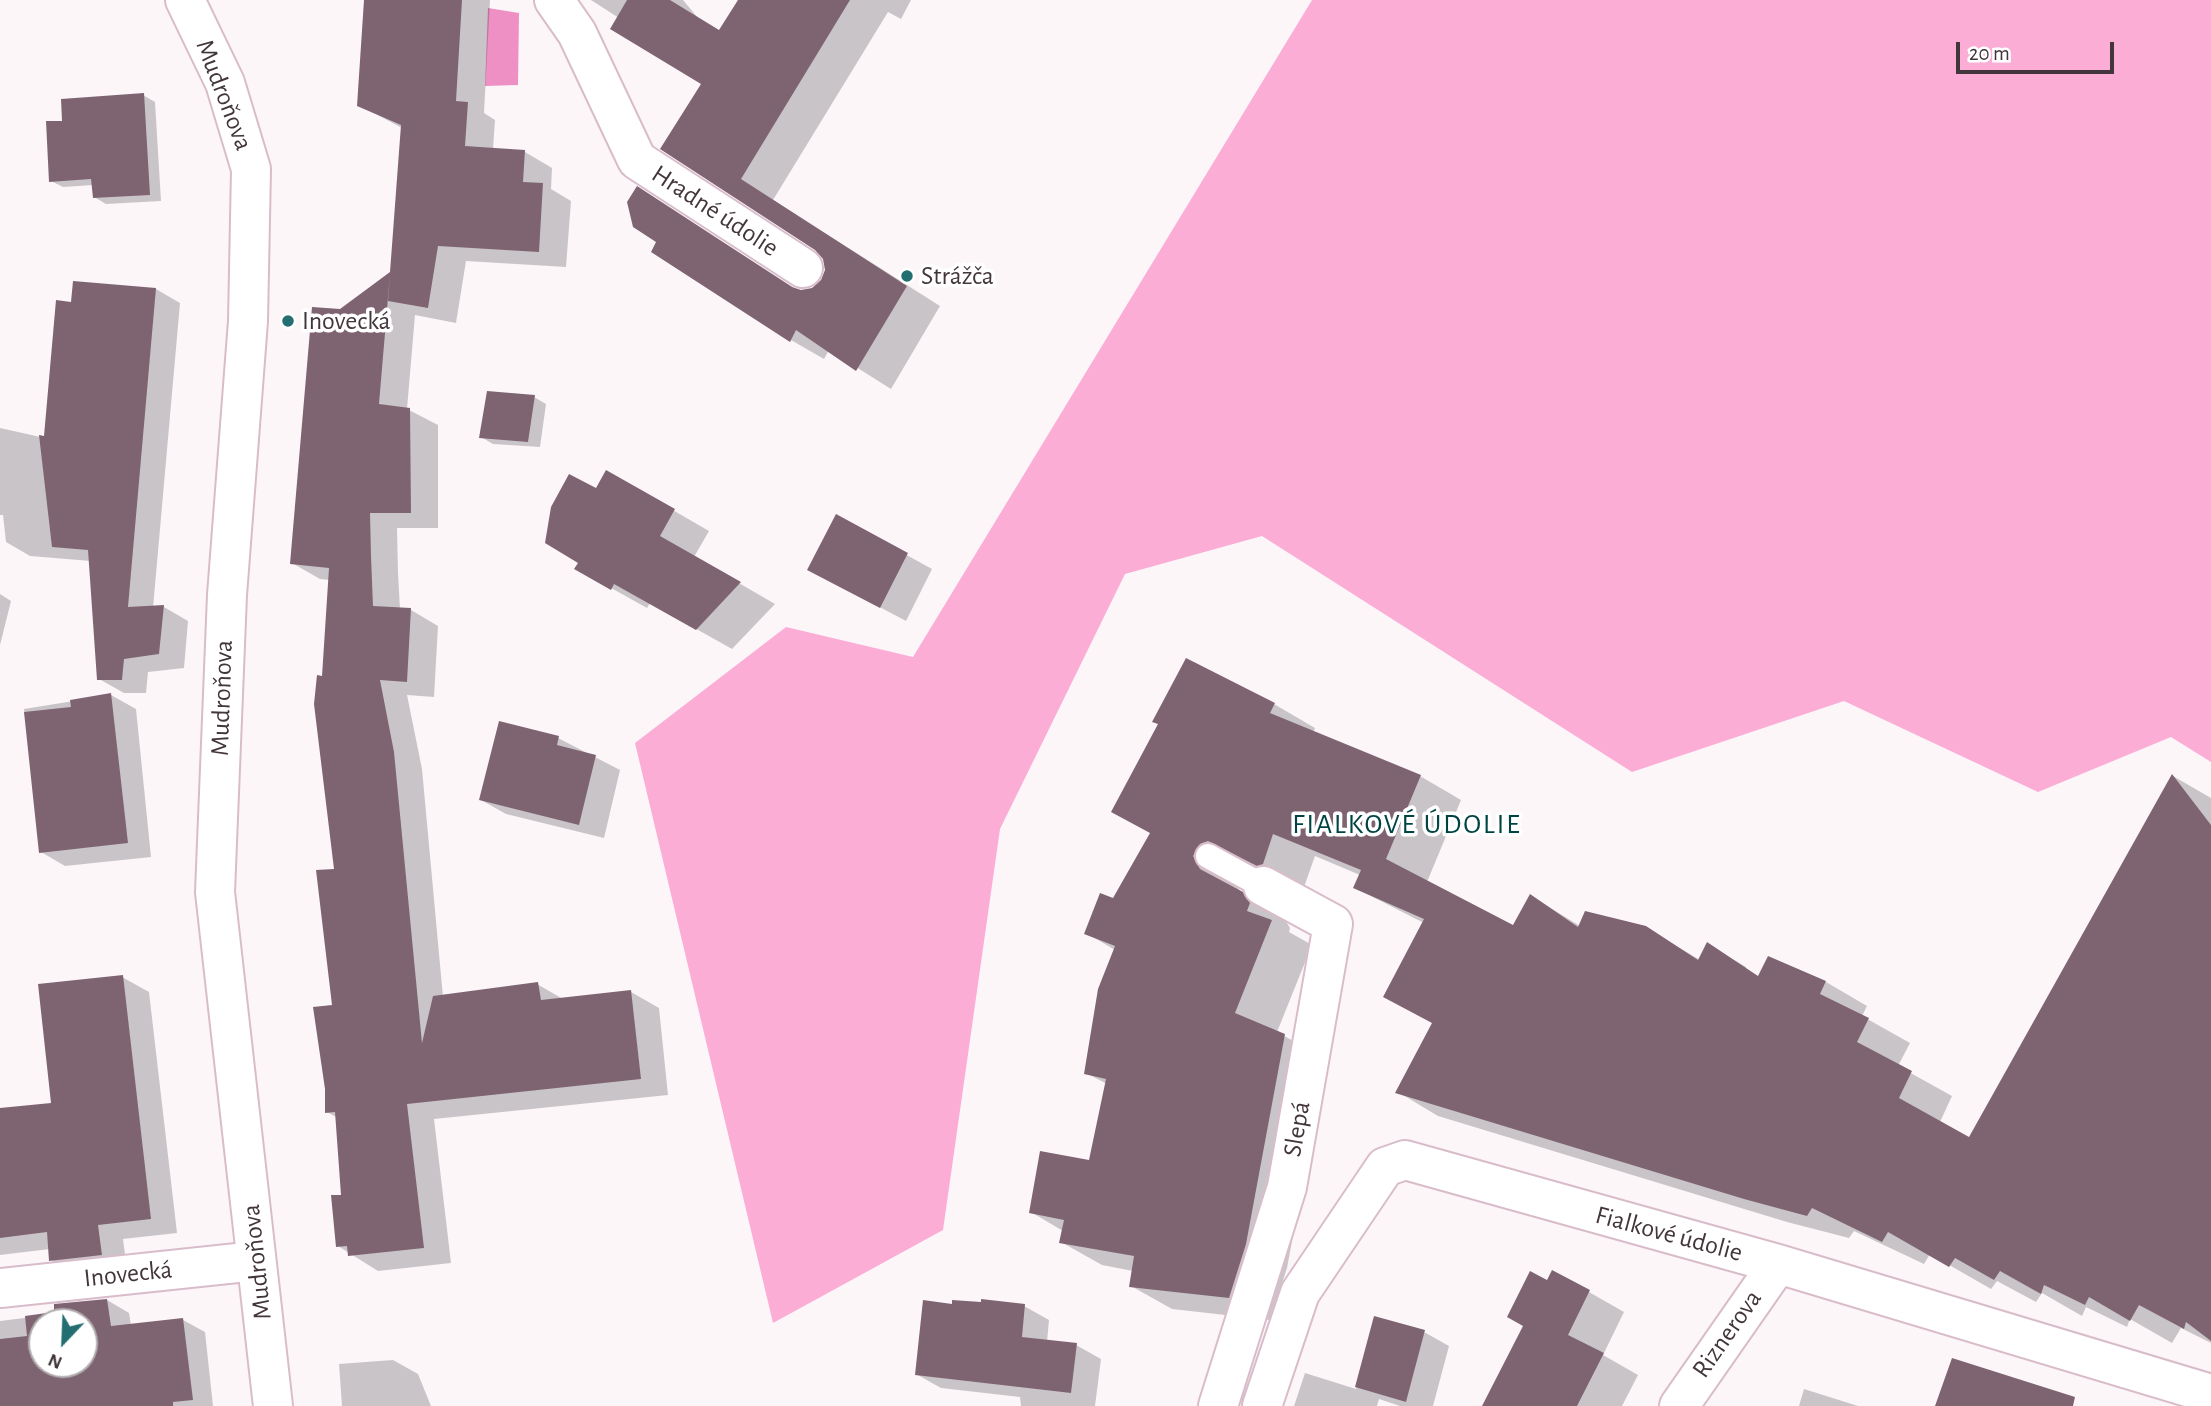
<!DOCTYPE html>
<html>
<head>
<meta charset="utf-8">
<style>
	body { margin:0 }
	#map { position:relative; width:2211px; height:1406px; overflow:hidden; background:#fcf6f9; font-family:"Alegreya Sans",sans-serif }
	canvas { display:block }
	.north { position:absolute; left:28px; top:1308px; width:70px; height:70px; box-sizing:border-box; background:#fff; border:2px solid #b3afb1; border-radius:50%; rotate:203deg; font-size:19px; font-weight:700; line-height:28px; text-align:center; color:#42363c }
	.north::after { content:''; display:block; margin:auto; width:24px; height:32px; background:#236e70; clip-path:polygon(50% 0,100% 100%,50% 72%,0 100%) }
	.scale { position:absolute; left:1956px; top:42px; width:158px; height:32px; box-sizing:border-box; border:4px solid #42363c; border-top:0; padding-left:9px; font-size:21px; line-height:24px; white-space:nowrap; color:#42363c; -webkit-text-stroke:5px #fff; paint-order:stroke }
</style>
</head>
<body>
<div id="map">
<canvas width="2211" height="1406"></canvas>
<div class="north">N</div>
<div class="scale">20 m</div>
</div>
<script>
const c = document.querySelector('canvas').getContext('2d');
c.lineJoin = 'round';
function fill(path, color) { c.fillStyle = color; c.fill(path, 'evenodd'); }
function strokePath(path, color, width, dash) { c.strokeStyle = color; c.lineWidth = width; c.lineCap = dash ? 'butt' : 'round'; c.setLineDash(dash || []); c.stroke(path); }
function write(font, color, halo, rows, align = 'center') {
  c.font = font + ' "Alegreya Sans",sans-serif'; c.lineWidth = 7; c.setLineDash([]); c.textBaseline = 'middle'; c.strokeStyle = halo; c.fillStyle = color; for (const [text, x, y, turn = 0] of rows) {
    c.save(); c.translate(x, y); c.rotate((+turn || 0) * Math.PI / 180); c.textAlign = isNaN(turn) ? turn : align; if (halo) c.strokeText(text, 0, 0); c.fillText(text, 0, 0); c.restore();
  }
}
const green = new Path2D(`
	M1312,0H2211V762L2171,737L2038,792L1844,701L1632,772L1262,536L1125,574L1000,829L943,1230L773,1323L635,743L786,627L913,657Z`);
const water = new Path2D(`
	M488,8L519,13L518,85L485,86Z`);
const shadow = new Path2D(`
	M366,0H490L484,113L495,120L493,149L525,152L552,168L551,189L571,201L566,267L466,261L456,323L415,315L407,409L438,425V528H397L398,573L400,609L411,610L438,626L434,697L407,695L422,769L443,997L537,984L563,999L631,992L659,1008L668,1095L434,1119L451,1263L378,1271L338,1246L343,1196L338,1118L327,1112L334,1006L336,870L324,679L330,580L320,579L292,563L341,311L392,273L402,128L359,105Z
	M591,0H683L698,18L720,32L740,0H911L901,19L888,12L773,200L940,306L891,389L829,350L824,359L791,340L653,251L659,242L638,188L799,291L813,289L822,281L827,270L824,258L816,248L662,148L703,83L619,18Z
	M143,95L155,102L161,201L106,204L94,197L93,185L63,187L51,181L63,122Z
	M156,289L180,303L153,608L164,607L188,621L184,668L148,672L146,693H124L99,679L91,561L30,556L6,542L3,515H0V428L45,438L73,304Z
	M534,397L546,404L540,447L493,444L481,437Z
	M607,472L709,531L694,557L775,604L732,649L650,603L647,608L577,569L596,491Z
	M836,516L932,569L906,621L834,583Z
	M0,594L11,601L0,645Z
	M111,695L136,709L151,857L65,866L41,852L24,709Z
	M1274,704L1315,728L1313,733L1420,776L1461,800L1427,882L1514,928L1531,896L1580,926L1646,928L1700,960L1708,945L1746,967V970L1764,982L1769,958L1826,982L1867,1006L1862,1016L1910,1043L1898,1066L1952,1096L1940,1122L1969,1139L2173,776L2211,798V1343L2181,1328L2172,1343L2130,1319L2127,1327L2086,1307L2082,1316L2042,1293L2036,1302L1997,1281L1991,1289L1930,1254L1924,1264L1854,1231L1849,1238L1787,1222L1438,1116L1398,1092L1434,1024L1424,923L1355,888L1360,875L1315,856L1304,887L1300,888L1251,864L1241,867L1234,880L1241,893L1284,918L1290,928L1289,932L1312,945L1277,1032L1326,1059L1287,1268L1270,1320L1172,1309L1131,1286L1133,1271L1102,1265L1061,1242L1063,1231L1031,1212L1090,1162L1107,1084L1086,1073L1115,950L1086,933Z
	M558,738L620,770L604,838L506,814L481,800Z
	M122,977L149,992L177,1233L123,1239L127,1270L77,1275L51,1260L50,1249L0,1255V1123L53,1104Z
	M1548,1283L1589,1292L1624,1312L1603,1355L1638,1375L1622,1406H1484Z
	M107,1300L129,1313L131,1326L183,1320L205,1332L213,1406H0V1321L56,1314ZM42,1322H84V1364H42Z
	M954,1306H1024L1049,1320L1047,1342L1076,1345L1101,1359L1095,1406H1021L1020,1397L941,1388L916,1374Z
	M1375,1318L1424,1332L1449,1346L1433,1406H1400L1379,1399L1377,1406H1294L1305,1373L1356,1389Z
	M393,1360L418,1374L431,1406H342L339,1364Z
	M1804,1389L1858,1406H1799Z`);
const building = new Path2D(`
	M364,0H462L456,101L468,102L465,146L525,150L523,182L543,183L539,252L438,246L428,308L388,301L390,274L379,404L410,408L411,513H370L371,556L373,606L411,608L407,682L380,680L394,752L422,1043L433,996L538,982L541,1000L631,990L641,1079L407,1104L424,1248L348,1256L347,1246L336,1247L331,1195H341L335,1112L325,1113V1089L313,1007L332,1005L316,870L334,869L314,704L317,675L322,676L329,568L290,564L312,307L340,309L390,272L401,125L357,106Z
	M627,0H670L719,30L738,0H850L741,179L907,286L856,371L796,330L790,342L651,252L656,242L633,227L627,202L637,186L792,287L801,290L812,288L821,280L825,270L823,259L815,250L660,149L701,84L610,29Z
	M144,93L150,195L93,198L91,179L49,182L46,121H62L61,99Z
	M73,281L156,288L128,607L164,605L159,654L124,659L122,680H97L88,550L52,547L39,435L44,436L56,300L71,302Z
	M487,391L535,395L528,442L479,438Z
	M606,470L675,509L660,536L741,582L696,630L614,584L611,590L574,569L578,563L545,543L551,507L569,474L596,488Z
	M836,514L908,553L880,608L807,570Z
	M1186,658L1275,703L1270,713L1421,775L1386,859L1513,925L1530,894L1578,927L1585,911L1646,926L1698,960L1707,942L1758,976L1768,956L1826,981L1820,994L1869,1018L1857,1042L1912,1071L1899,1098L1969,1137L2172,774L2211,825V1341L2186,1322L2184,1329L2139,1305L2130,1321L2089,1297L2085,1305L2044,1285L2041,1294L2000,1271L1994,1280L1955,1258L1949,1267L1888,1232L1882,1242L1812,1208L1807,1216L1744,1199L1395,1093L1432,1023L1383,997L1424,919L1353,888L1361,870L1273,834L1263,864L1257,866L1208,841L1200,844L1193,856L1200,869L1243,892L1250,903L1247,911L1272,920L1235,1013L1285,1034L1246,1244L1229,1298L1129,1287L1134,1256L1059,1243L1064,1220L1029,1213L1040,1151L1089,1160L1106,1079L1084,1074L1098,989L1115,946L1084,934L1100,893L1113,898L1150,833L1111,812L1158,724L1152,722Z
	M111,693L128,843L39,853L24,712L71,707L70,700Z
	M499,721L559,736L557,745L596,755L579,825L479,800Z
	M123,975L151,1219L98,1225L102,1255L49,1261L47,1232L0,1238V1108L51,1103L38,984Z
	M1552,1270L1590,1290L1568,1335L1604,1353L1577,1406H1482L1523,1326L1507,1317L1530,1271L1547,1280Z
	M107,1299L111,1326L183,1318L193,1400L173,1402V1406H0V1339L27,1336L25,1316L54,1312V1304ZM42,1322H84V1364H42Z
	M981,1299L1025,1304L1022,1337L1077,1343L1071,1393L915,1375L923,1300L952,1304V1300L981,1302Z
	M1374,1316L1425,1330L1406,1402L1355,1387Z
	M1952,1358L2075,1397L2073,1406H1935Z`);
const service = new Path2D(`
	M1208,856L1263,886`);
const minor = new Path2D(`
	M554,0L577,33L637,160L803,268
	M0,1288L256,1261
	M1218,1406L1287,1187L1333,924L1263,886
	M1262,1406L1300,1293L1385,1167L1405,1160L1778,1264L2211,1394
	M1679,1406L1778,1264`);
const tertiary = new Path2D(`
	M185,0L225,83L251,169L248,321L227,595L215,892L273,1406`);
const markers = [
	[907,276,7,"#236e70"],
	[288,321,7,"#236e70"]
];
const streetNames = [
	["Mudroňova",224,95,69],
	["Hradné údolie",715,211,33],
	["Mudroňova",222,698,-88],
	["Slepá",1297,1129,-80],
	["Fialkové údolie",1669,1234,15],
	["Mudroňova",257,1262,-96],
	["Inovecká",128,1274,-6],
	["Riznerova",1727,1334,-55]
];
const poiNames = [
	["Strážča",921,276],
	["Inovecká",302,321]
];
const neighbourhoodNames = [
	["FIALKOVÉ ÚDOLIE",1407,825]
];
fill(green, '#fbadd6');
fill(water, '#ee90c3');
fill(shadow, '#0003');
fill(building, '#7e6471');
strokePath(service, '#d9bcca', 28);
strokePath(minor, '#d9bcca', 42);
strokePath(tertiary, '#d9bcca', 42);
strokePath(service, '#fff', 24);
strokePath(minor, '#fff', 38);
strokePath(tertiary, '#fff', 38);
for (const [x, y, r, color] of markers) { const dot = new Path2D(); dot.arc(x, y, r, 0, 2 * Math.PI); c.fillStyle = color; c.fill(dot); strokePath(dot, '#fff', 2.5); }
write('26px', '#42363c', '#fff', streetNames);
write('26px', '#42363c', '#fff', poiNames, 'left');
c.letterSpacing = '2px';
write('28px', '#004344', '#fff', neighbourhoodNames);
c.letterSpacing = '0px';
</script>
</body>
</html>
